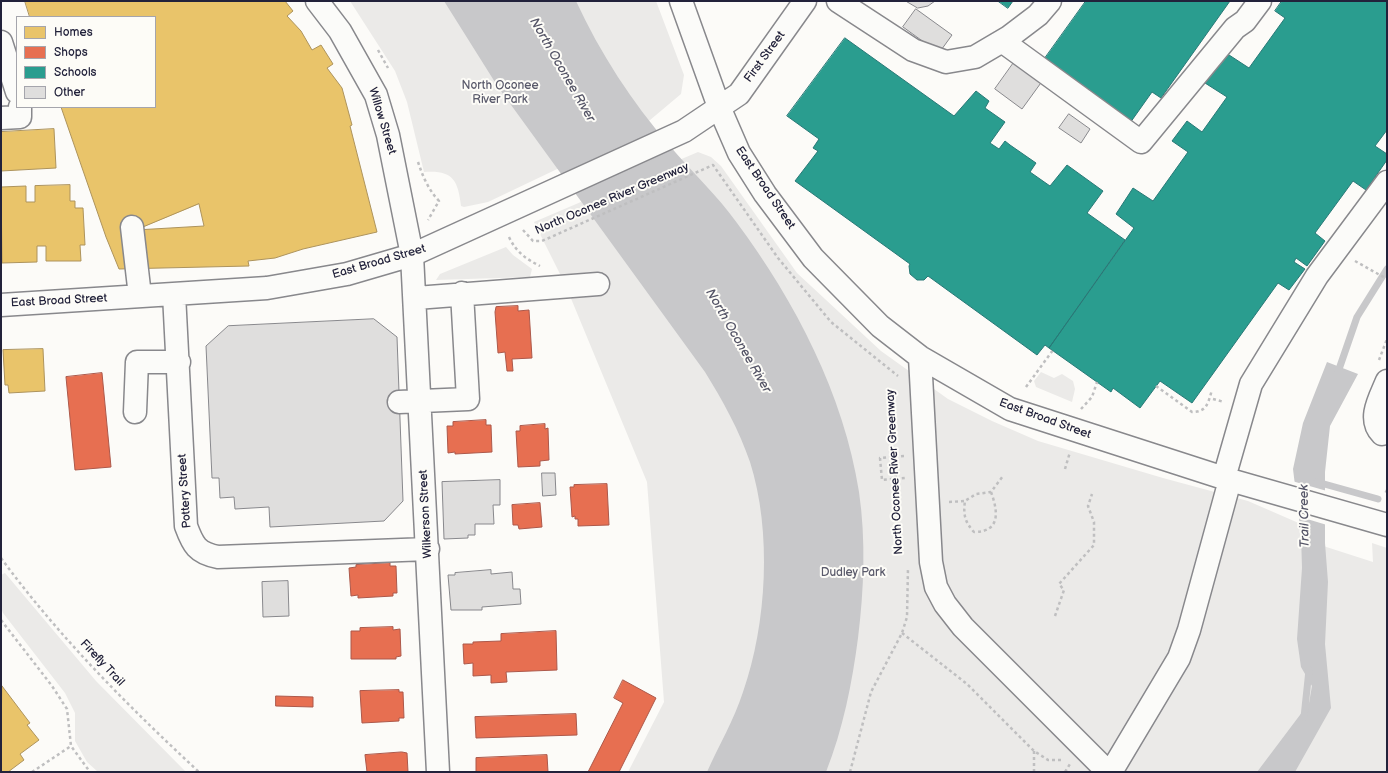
<!DOCTYPE html>
<html>
<head>
<meta charset="utf-8">
<style>
	body { margin:0 }
	#map { position:relative; width:1388px; height:773px; overflow:hidden; background:#fcfbf8; font-family:"Balsamiq Sans",sans-serif }
	canvas { display:block }
	.frame { position:absolute; inset:0; border:2px solid #22223b; pointer-events:none }
	.legend { position:absolute; left:16px; top:16px; width:140px; height:92px; box-sizing:border-box; background:#fdfcf7; border:1px solid #a5a5ac; margin:0; padding:5px 7px; list-style:none; font-size:12px; color:#22223b }
	.legend li { display:flex; align-items:center; gap:8px; height:20px }
	.legend b { width:20px; border:1px solid #a5a5ac }
</style>
</head>
<body>
<div id="map">
<canvas width="1388" height="773"></canvas>
<div class="frame"></div>
<ul class="legend">
<li><b style="height:11px;background:#e9c46a"></b>Homes</li>
<li><b style="height:11px;background:#e76f51"></b>Shops</li>
<li><b style="height:11px;background:#2a9d8f"></b>Schools</li>
<li><b style="height:11px;background:#dfdedd"></b>Other</li>
</ul>
</div>
<script>
const c = document.querySelector('canvas').getContext('2d');
c.lineJoin = 'round';
function fill(path, color) { c.fillStyle = color; c.fill(path, 'evenodd'); }
function strokePath(path, color, width, dash) { c.strokeStyle = color; c.lineWidth = width; c.lineCap = dash ? 'butt' : 'round'; c.setLineDash(dash || []); c.stroke(path); }
function write(font, color, halo, rows, align = 'center') {
  c.font = font + ' "Balsamiq Sans",sans-serif'; c.lineWidth = 4; c.setLineDash([]); c.textBaseline = 'middle'; c.strokeStyle = halo; c.fillStyle = color; for (const [text, x, y, turn = 0] of rows) {
    c.save(); c.translate(x, y); c.rotate((+turn || 0) * Math.PI / 180); c.textAlign = isNaN(turn) ? turn : align; if (halo) c.strokeText(text, 0, 0); c.fillText(text, 0, 0); c.restore();
  }
}
const green = new Path2D(`
	M350,1H656L684,75L681,94L637,131L488,202L464,207L461,206C458,179 452,170 424,172L407,102L395,71Z
	M698,152L711,157L721,166L797,273L881,351L948,399L992,421L1038,441L1163,478L1248,501L1317,531L1314,543L1373,562L1372,543L1387,548V772H628L664,702L647,482L565,284L534,222Z
	M506,247L513,255L532,269L530,277L436,280L440,274Z
	M1041,372L1054,378L1062,374L1073,381L1075,389L1072,402L1036,387L1034,381Z
	M5,573L96,681L186,772H98L87,762L75,741V713L65,693L3,613L1,608V575Z`);
const water = new Path2D(`
	M444,1H576C600,53 632,102 669,145C692,172 717,195 737,223C795,301 844,395 859,492C866,540 864,590 858,638C852,684 843,729 826,772H707C719,745 734,720 743,692C767,624 772,531 750,462C739,430 723,401 705,372L498,87Z
	M1327,362L1358,374L1330,426L1325,472V543L1328,582L1325,644L1331,708L1295,772H1257L1309,703L1312,686L1301,667L1297,639L1302,568L1301,535L1293,469L1303,423Z`);
const pier = new Path2D(`
	M1292,481L1327,491V525L1297,516Z`);
const homes = new Path2D(`
	M25,1H285L293,11L287,16L301,31L312,50L321,45L333,64L327,68L342,88L352,125L350,126L377,232L303,249L275,258L248,261L249,266L119,269L106,237L61,107H155V17H30ZM199,204L204,226L136,230Z
	M54,129L56,168L1,171V132Z
	M70,185V201H75V208H83L85,245H80L81,261H46V246H37V262L2,263L1,187L26,186V202H35V186Z
	M43,349L45,391L9,393L8,385H5L3,350Z
	M2,686L30,723L27,725L39,740L20,754L24,760L8,772H1Z`);
const shops = new Path2D(`
	M518,306V311L529,310L532,358L512,359L513,371H507L505,352L498,353L495,312L496,307Z
	M102,373L111,467L75,470L66,377Z
	M486,420V425H491L492,452L455,454V452L448,453L447,426H453V422Z
	M545,424V429L548,428L549,460L540,461V466L518,467L516,431H520V426Z
	M607,484L609,525L578,526V519H575V516L572,517L570,487H574V485Z
	M540,503L542,527L519,529L518,525H513L512,505Z
	M390,563V566H396L397,593H393V596L358,598V595L351,596L349,568L356,567V565Z
	M393,627V630L400,629L401,656L396,657V659H351V631H360V628Z
	M556,631L557,670L506,672L507,682L491,683V675L473,676V663L464,664L463,644H473V642L501,641V634Z
	M623,680L656,698L619,772H588L623,703L614,698Z
	M399,690V692H403L404,718H399V721L362,723L360,691Z
	M276,696L313,697V707L276,706Z
	M576,714L577,735L476,738L475,717Z
	M402,752L407,753L408,772H367L365,755Z
	M547,755L548,772H476V758Z`);
const schools = new Path2D(`
	M998,1H1013L1008,8Z
	M1086,1H1230L1161,98L1152,92L1130,123L1043,61Z
	M1282,1H1387V130L1375,146L1387,154V160L1366,190L1353,181L1315,233L1325,241L1307,266L1296,258L1294,262L1305,269L1289,290L1278,283L1192,403L1160,381L1140,408L1113,388L1111,392L1049,348L1134,228L1116,214L1133,188L1153,201L1188,152L1172,141L1187,121L1202,132L1227,97L1205,83L1226,53L1249,68L1285,18L1275,11Z
	M845,38L954,116L976,91L989,101L985,108L1005,122L990,143L999,149L1005,141L1010,145L1036,163L1030,172L1050,186L1067,165L1103,191L1087,213L1125,240L1049,348L1045,345L1037,355L928,276L924,280H917L910,274L909,266L910,264L795,181L818,151L813,148L819,139L787,116Z`);
const stream = new Path2D(`
	M1337,375L1357,317L1387,269
	M1317,482L1378,499
	M1304,717L1309,670`);
const building = new Path2D(`
	M906,1H935L928,6L918,8Z
	M916,9L952,35L939,53L903,27Z
	M1015,61L1043,80L1022,109L995,89Z
	M1069,114L1090,129L1081,143L1059,128Z
	M374,319L397,337L403,501L384,521L270,527L269,507L235,509L234,497L220,498L219,478H212L206,346L228,326Z
	M542,473H555L556,495L543,496Z
	M500,480V505H493L494,524H475V535H468V538L444,539L442,482Z
	M491,570V574L512,572L513,589H520L521,604L482,607V610H451L448,575H455V573Z
	M288,581L289,616L263,617L262,582Z`);
const path = new Path2D(`
	M378,50L388,68
	M418,162C423,177 428,189 439,201L428,220
	M523,230L533,241H542L713,165L778,258L831,322L898,376
	M509,237C516,252 526,259 540,266
	M1355,261L1387,279
	M1379,360L1387,339
	M1156,386L1192,412C1207,412 1208,403 1212,390
	M1026,387L1053,350
	M1213,399L1224,402
	M1081,409L1092,397L1097,382
	M904,456L880,458L882,480L905,478
	M894,457L896,479
	M1065,469L1070,452
	M1387,490L1385,494L1387,495
	M991,492C998,511 1001,532 974,532C965,522 963,515 965,501L976,494L991,492L1003,476
	M949,502L965,501
	M1,558C59,637 128,706 199,772
	M1055,616L1064,590L1059,584L1094,545V522L1088,506L1092,494
	M1,620L52,686L67,709L71,746L90,772
	M902,633L967,684L1034,751L1048,760H1064
	M1034,751V772
	M32,772L71,746
	M850,772L871,692L902,633L907,617L908,568
	M1065,772L1070,764`);
const minor = new Path2D(`
	M317,1L340,31L376,95L388,135L412,255L438,772
	M681,1L719,107L739,153L765,194L813,258L880,326L920,357L1010,409L1230,480L1387,525
	M838,1L913,50L946,62L975,57L1009,37L1038,15L1050,1
	M1002,41L1141,142L1235,28L1245,21L1260,1
	M1,42L17,92
	M1,118L20,117V107
	M132,227L140,296
	M174,294L186,526C193,545 197,553 218,557L428,549
	M416,298L598,284
	M1,305L267,288L347,274L412,255L684,131L739,94L805,1
	M920,357L931,562L936,587L945,604L963,627L1108,772
	M399,402L468,399L462,293
	M135,412L137,362H179
	M1382,434C1367,419 1380,398 1387,381
	M1224,478L1251,384L1317,276L1387,182
	M1111,772L1179,658L1189,630L1230,480`);
const streetNames = [
	["First Street",765,57,-54],
	["Willow Street",382,121,73],
	["East Broad Street",765,188,56],
	["North Oconee River Greenway",612,199,-23],
	["East Broad Street",379,262,-16],
	["East Broad Street",59,301,-3],
	["East Broad Street",1045,419,20],
	["North Oconee River Greenway",895,472,-93],
	["Pottery Street",185,491,-94],
	["Wilkerson Street",426,514,-93],
	["Firefly Trail",102,663,47]
];
const parkNames = [
	["North Oconee",500,86],
	["River Park",500,100],
	["Dudley Park",853,573]
];
const waterNames = [
	["North Oconee River",562,70,60],
	["North Oconee River",738,341,60],
	["Trail Creek",1305,516,-91]
];
fill(green, '#ebeae8');
fill(water, '#c8c8ca');
fill(pier, '#fcfbf8');
fill(homes, '#e9c46a');
strokePath(homes, '#ad935c', 1);
fill(shops, '#e76f51');
strokePath(shops, '#ac584a', 1);
fill(schools, '#2a9d8f');
strokePath(schools, '#287876', 1);
strokePath(stream, '#c8c8ca', 7);
fill(building, '#dfdedd');
strokePath(building, '#88888c', 1);
strokePath(minor, '#88888c', 25);
strokePath(path, '#bfbfc0', 2.5, [3, 3]);
strokePath(minor, '#fbfbf9', 22);
write('12px', '#22223b', '#fdfcf7', streetNames);
write('12px', '#5a5a6b', '#fdfcf7', parkNames);
write('italic 13px', '#545466', '#fdfcf7', waterNames);
</script>
</body>
</html>
